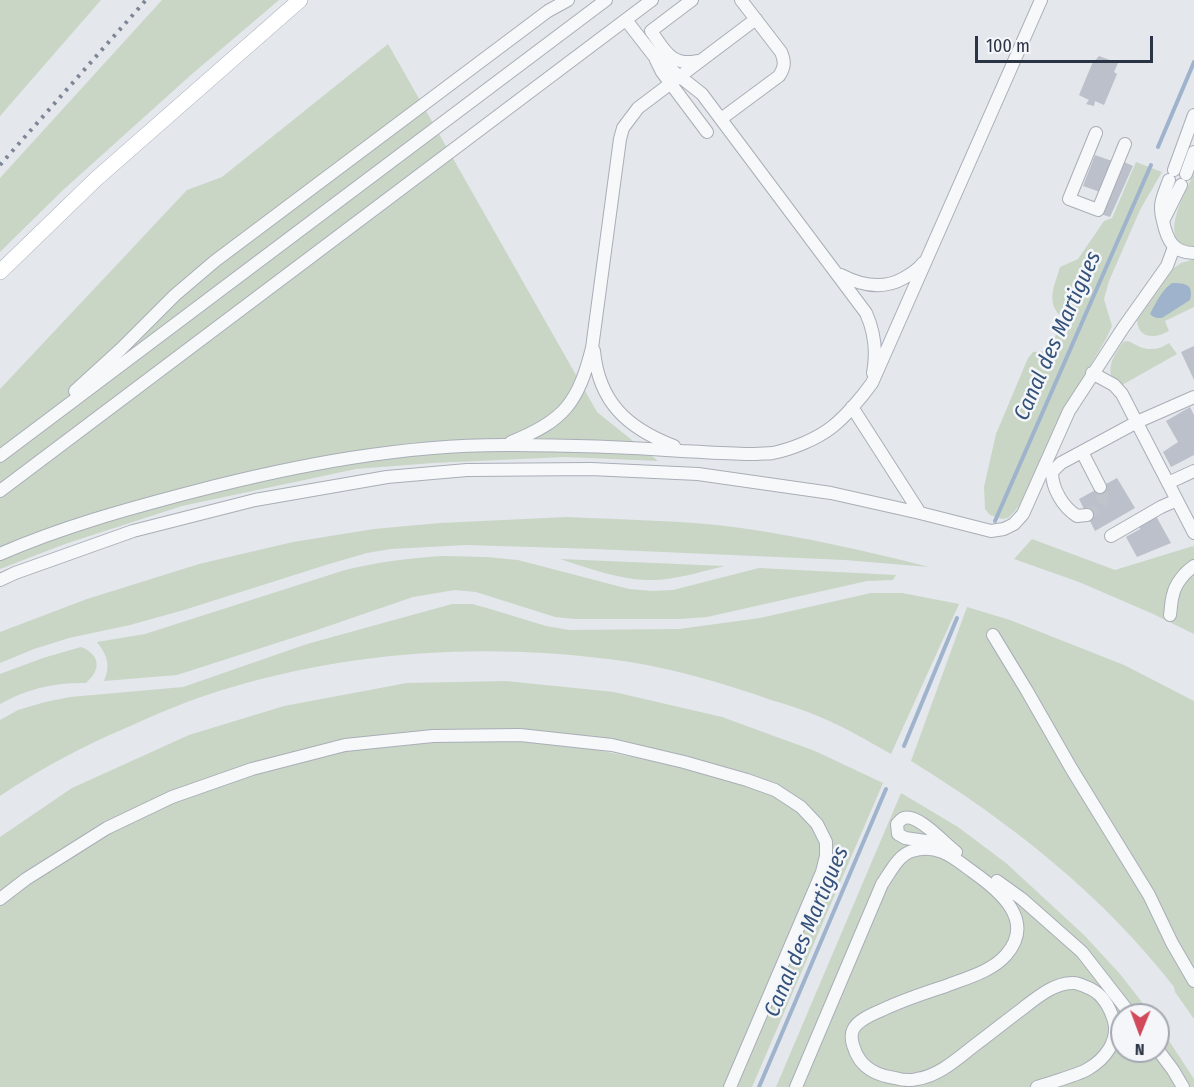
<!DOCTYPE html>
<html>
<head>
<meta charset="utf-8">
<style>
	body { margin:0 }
	#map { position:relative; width:1194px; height:1087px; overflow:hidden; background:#e4e7ec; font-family:"Fira Sans Condensed",sans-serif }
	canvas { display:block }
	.north { position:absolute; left:1110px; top:1003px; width:60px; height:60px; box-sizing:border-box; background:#f4f6f9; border:2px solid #a4a8b1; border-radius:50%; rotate:181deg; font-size:16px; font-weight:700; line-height:24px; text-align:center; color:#2b3445 }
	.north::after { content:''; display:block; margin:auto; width:21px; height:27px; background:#d1495b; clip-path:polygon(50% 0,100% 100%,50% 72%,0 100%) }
	.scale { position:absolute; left:975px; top:36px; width:178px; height:27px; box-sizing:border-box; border:3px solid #2b3445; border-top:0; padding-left:8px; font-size:18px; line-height:21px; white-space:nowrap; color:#2b3445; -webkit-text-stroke:4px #f4f6f9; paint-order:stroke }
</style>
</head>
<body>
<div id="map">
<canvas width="1194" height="1087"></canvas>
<div class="north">N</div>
<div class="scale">100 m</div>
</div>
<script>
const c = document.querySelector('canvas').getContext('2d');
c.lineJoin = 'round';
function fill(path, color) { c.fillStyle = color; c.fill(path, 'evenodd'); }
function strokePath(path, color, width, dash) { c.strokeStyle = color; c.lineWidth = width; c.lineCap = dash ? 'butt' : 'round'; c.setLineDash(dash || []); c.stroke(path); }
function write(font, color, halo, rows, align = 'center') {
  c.font = font + ' "Fira Sans Condensed",sans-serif'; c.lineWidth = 5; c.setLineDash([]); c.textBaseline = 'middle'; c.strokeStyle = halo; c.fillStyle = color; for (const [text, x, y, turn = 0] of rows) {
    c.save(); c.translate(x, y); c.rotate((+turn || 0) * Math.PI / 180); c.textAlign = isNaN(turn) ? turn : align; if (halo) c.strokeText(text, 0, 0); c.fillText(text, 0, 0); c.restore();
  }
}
const green = new Path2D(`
	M0,0H101L0,116Z
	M162,0H279L192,74L62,191L0,252V178Z
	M388,44L597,412L658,461L565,457L433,463L356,469L182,506L65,544L0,569V389L187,190L222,177Z
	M1136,162L1162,172L1140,210L1109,281L1104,299L1112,326L1106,339L1061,414L1021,503L1015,511L1008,518L1002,519L990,515L985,509L984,487L996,434L1028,358L1033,352L1049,351L1056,334L1063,319C1045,302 1054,288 1060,267L1078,259L1104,221L1112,218Z
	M1194,173V247C1154,244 1186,193 1194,173Z
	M1194,259V307L1165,321L1169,331C1155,339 1138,339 1137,320L1174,268L1181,263Z
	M1127,341C1132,342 1135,345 1140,347C1150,351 1161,349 1169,343L1177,354L1122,385L1111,376C1108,362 1116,353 1123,342Z
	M567,517C624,520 684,520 741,528C804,537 867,551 929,567L845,560L594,549L466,545L391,549L367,553L329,564L184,610L130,625L69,638L34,649L0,663V632L87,599L199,564L293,542L374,529L440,523Z
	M1032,539L1115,570L1193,546L1194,548V634L1151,613L1079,582L1014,559Z
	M443,556L486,557L518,560L629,589L652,591L673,590L759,568L896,575L893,580L867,581L707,617L680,619H575L555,617L476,592L455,590L413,597L314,631L177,675L104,681C111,665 107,655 97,642L145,634L345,570C378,562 409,558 443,556Z
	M560,559L725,566C699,572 673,581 646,580C617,579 588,568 560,559Z
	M871,593H902L959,604L891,754C868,741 845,727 820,717C804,710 788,705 771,700C726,684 678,670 630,662C498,642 358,649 229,688C194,698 161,712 128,727C83,746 40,769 0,796V720L18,710L45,702L70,697L183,687L307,644L452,604H472L487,608L546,626L569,630L679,629L760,618Z
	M967,607L1010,620L1124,665L1194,701V1019L1175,992L1174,987C1103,895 1010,822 911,761Z
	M81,647C101,655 101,670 86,683C56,682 26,689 0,704V674L43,658Z
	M506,681L614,692L722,717L815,751L883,783L752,1087H736L816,898L826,832L811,808L783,788L612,742L385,736L311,747L244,768L171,794L0,895V837L72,788L189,735L284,706L407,683Z
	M489,739L578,746L702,771L757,787L793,805L815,827L823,848L819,867L726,1087H0V905L3,903L88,845L163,806L229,781L329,753L398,743Z
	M901,793L958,827L1006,863L1084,935L1120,974L1152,1015H1122V1051H1158V1024L1194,1079V1087H776Z`);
const water = new Path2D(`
	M1172,283C1185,283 1194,284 1190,300L1162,318C1156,318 1154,318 1150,314C1156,302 1162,290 1172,283Z`);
const stream = new Path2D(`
	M1158,147L1194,62
	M995,521L1151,165
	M904,746L957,618
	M759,1087L886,789`);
const building = new Path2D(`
	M1099,56L1118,63L1114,72L1117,74L1104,105L1095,101L1094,106L1086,104L1089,100L1079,95L1092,64Z
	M1095,155L1112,161L1100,192L1083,186Z
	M1124,162L1133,166L1110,217L1101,214Z
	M1194,346V380L1181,352Z
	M1190,407L1194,415V455L1171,467L1163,452L1178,442L1166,421Z
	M1117,478L1135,508L1095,531L1079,499Z
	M1156,516L1171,543L1137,557L1126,537L1140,529L1139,525Z`);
const minorTunnel = new Path2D(`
	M1087,515C1101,506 1107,505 1100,487`);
const minor = new Path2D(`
	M692,0L651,31C664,49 671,67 697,61
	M626,20L654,56L702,94L866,313C875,333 877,352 873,373
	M656,60L662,72L707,132
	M721,119L779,76C785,67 785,61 781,52L741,0
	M1096,133L1069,199L1098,210L1125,144
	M1174,170L1194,115
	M1186,174L1194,152
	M1169,180C1163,197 1158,204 1163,221L1181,185
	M1163,221C1167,240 1173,253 1194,253
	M841,275C862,286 883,290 904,278C911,274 918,270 923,263
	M594,351C599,402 627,428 674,446
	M1092,373L1114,385L1122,394L1194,533
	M75,391L121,349L175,295L215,261L548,11L568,0
	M852,407L920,513
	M511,442C564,421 578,403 592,348L620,139L623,128L638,108L756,19
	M1082,452L1100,487
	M0,456L606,0
	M1168,483L1194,471
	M0,491L652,0
	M1087,515L1077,516C1063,507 1052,489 1052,472L1061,463L1137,422L1194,397
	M1111,536L1161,507L1177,500
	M0,554C62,527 127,509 192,492C296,465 404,444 512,445C569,445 625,447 682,451C706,452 730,454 755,454C761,453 767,454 773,453C792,449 817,439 832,427C845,417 862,397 872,383L1041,0
	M0,580L15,573L133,531L255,500L387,477L467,470L591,469L698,474L831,493L920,513L991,531L1004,529L1014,524L1023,514L1069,411L1123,328L1167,266L1174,247
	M1170,615C1171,609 1171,601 1173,595C1175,584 1185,572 1194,566
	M993,635L1027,691L1071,768L1149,895L1172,943L1194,981
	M939,843L905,838L898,834L897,824C899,822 902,818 904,818C918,813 945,844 956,852
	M997,881L1022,899L1082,952L1131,1015
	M0,899L26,879L107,828L172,797L252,769L345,745L433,736L520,735L612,745L684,762L747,780L775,790L801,807L817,824L826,842V856L822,872L730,1087
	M1158,1050L1173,1070L1183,1087
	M796,1087L882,884C890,873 898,855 912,851C938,843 954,858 973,872C1000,891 1036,921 1006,955C991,972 966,978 946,986C924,993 903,1000 882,1010C873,1014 857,1020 853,1030C849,1038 855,1053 860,1060C868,1071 881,1076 895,1078C902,1080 910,1081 917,1079C939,1076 958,1058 975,1045C991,1033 1006,1021 1022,1009C1036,998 1055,982 1074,983C1079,983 1086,987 1091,989C1103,995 1110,1008 1114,1021C1119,1041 1105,1059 1088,1069C1076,1076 1051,1082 1037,1087`);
const major = new Path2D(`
	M0,272L96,179L300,0`);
const rail = new Path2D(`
	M0,165L146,0`);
const waterNames = [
	["Canal des Martigues",1058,336,-66],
	["Canal des Martigues",807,932,-67]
];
fill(green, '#c9d6c5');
fill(water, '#9fb4cc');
strokePath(stream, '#9fb4cc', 4);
fill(building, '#bbc0ca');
strokePath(minorTunnel, '#bfc3cb', 12, [12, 6]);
strokePath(minor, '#a9aeb7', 14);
strokePath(major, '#a3abb8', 16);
strokePath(minor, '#f7f8fa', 12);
strokePath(major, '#fff', 15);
strokePath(rail, '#7d8696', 4, [3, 6]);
write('italic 22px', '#34527a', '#f4f6f9', waterNames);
</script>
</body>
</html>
